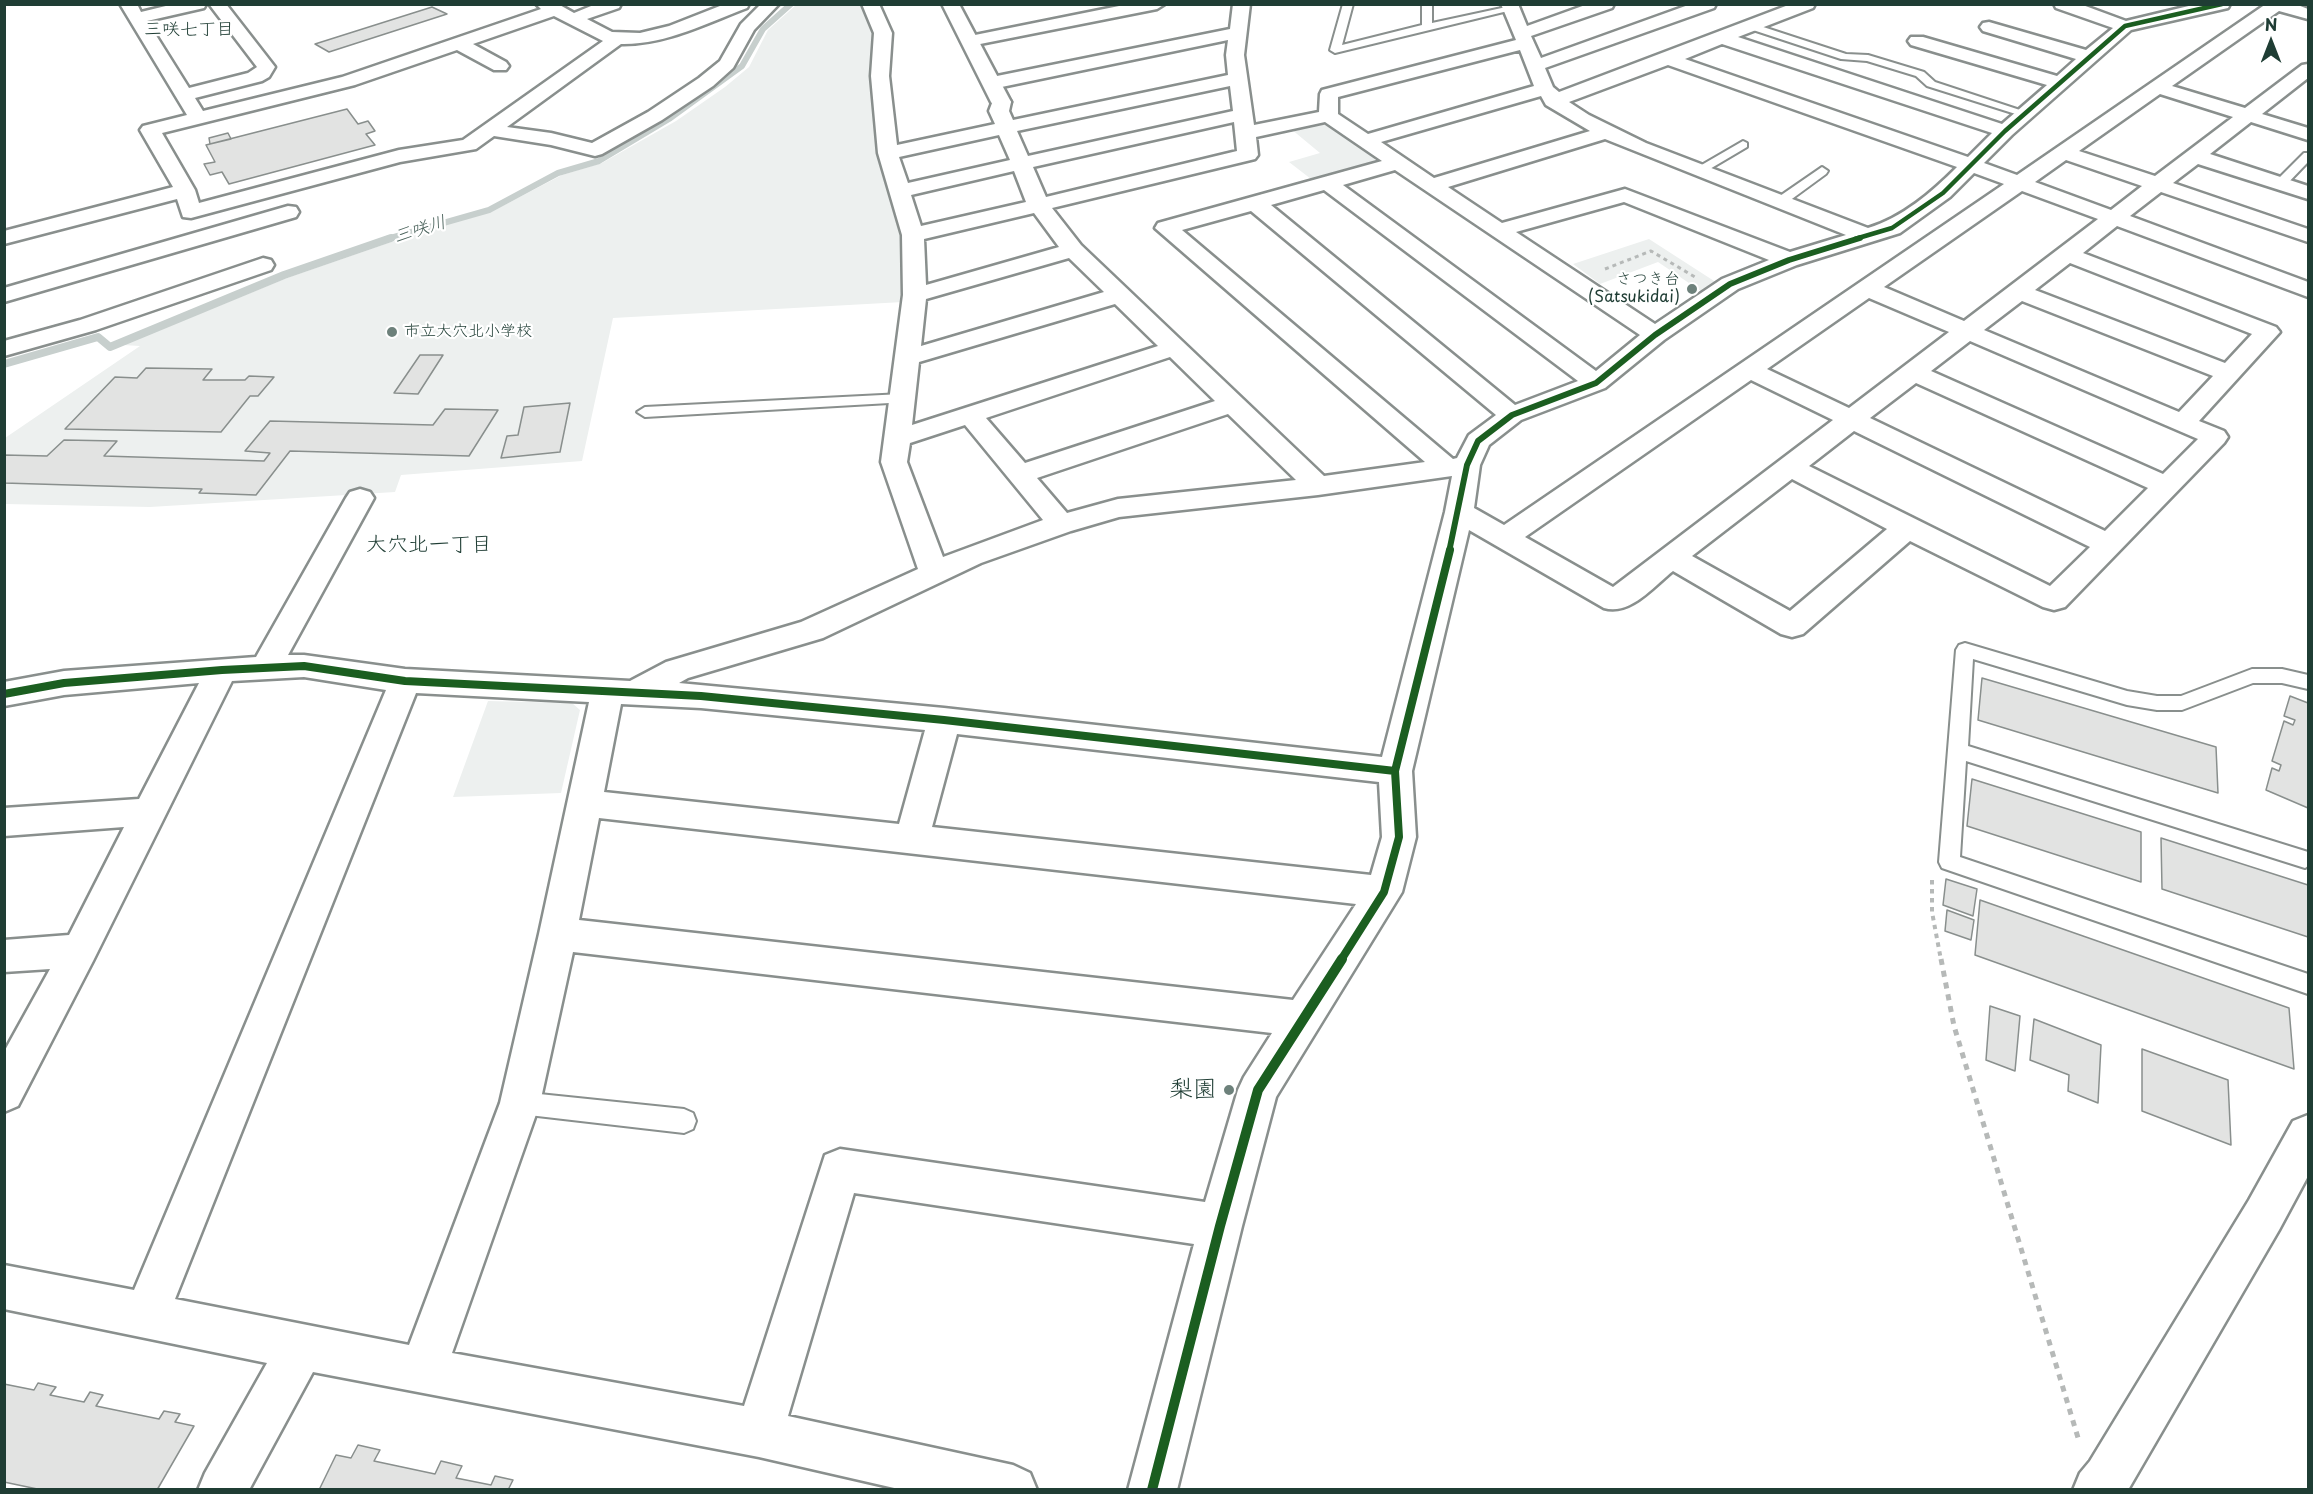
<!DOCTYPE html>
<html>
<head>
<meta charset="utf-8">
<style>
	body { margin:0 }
	#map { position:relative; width:2313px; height:1494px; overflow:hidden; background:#fff; font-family:"Playpen Sans",sans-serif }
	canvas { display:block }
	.frame { position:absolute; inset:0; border:6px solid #1f3d34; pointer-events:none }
	.north { position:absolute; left:2241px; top:12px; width:60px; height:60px; -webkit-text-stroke:4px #fff; paint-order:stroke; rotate:0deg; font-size:16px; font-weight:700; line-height:24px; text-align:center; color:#1f3d34 }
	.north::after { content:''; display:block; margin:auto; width:21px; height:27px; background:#1f3d34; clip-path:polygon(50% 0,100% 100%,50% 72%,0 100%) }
</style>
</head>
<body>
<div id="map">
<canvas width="2313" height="1494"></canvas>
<div class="frame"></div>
<div class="north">N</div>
</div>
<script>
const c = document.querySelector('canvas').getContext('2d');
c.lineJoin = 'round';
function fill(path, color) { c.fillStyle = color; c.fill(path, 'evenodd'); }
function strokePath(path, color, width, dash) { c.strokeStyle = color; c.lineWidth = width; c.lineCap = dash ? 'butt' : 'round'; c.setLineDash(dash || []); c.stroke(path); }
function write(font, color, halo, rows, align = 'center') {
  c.font = font + ' "Playpen Sans","Klee One",sans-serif'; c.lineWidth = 4.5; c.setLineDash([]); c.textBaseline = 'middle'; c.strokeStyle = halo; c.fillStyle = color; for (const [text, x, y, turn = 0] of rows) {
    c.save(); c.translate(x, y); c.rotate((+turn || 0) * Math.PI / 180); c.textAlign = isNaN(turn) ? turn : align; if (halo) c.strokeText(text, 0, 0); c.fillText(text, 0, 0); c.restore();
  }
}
const built = new Path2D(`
	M796,5H864L876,32L906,236L903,302L613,318L582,461L401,475L395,492L150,507L5,504V438L140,346L123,345L287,278L417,233L491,212L562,175L602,163L676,121L725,87L749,67L768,30Z
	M1317,122L1327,124L1375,157V162L1311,179L1289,162L1320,153L1291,129Z
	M1649,239L1725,288L1708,296L1658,262L1600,284L1573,264Z
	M488,701L572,703L580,710L561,793L453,797Z`);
const streamFar1 = new Path2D(`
	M387,239L489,210L558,173L599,161L669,119L742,66L763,29L791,4`);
const stream = new Path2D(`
	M4,364L98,337L110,347L284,275L391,238`);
const building = new Path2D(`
	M432,7L447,14L329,52L315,44Z
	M347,109L358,124L368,121L375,131L366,134L375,145L229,184L222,172L210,175L204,164L215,162L206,145Z
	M228,133L231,139L210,144L209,138Z
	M420,355H443L418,394L394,393Z
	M146,368L212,369L203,380H245L249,376L274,377L258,396H250L221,432L65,429L115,377L137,378Z
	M570,403L560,452L501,458L507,436L518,435L524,407Z
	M445,409L498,410L469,456L290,451L256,495L199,493L202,489L4,483V455L47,456L64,440L117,441L104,456L264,461L270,453L245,451L270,421L433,425Z
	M1982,678L2216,747L2218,793L1978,720Z
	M2290,696L2308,703V808L2266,790L2272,768L2279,771L2281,765L2272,761L2284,721L2293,725L2295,720L2284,716Z
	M1972,779L2141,832V882L1967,826Z
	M2161,838L2308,885V937L2162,889Z
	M1946,879L1977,889L1973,916L1943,905Z
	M1980,900L2289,1008L2294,1069L1975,955Z
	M1947,910L1974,920L1971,940L1945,931Z
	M1990,1006L2020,1016L2015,1071L1986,1060Z
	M2034,1019L2101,1045L2098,1103L2068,1091L2069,1075L2030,1060Z
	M2142,1049L2228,1080L2231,1145L2142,1111Z
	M38,1383L56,1387L50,1395L84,1402L90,1392L103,1395L96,1406L159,1419L164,1411L180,1414L175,1422L194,1426L157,1490H42L4,1482V1384L34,1390Z
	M358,1445L380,1450L374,1461L435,1474L441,1461L462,1466L456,1478L491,1485L495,1476L513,1480L508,1490H319L336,1455L351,1458Z`);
const pathFar2 = new Path2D(`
	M1605,269L1651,251L1695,277`);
const pathFar1 = new Path2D(`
	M1932,880V912L1941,960`);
const path = new Path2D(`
	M1941,959L1954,1026L2079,1441`);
const service = new Path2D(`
	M1343,4H1353L1342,45L1422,25V4H1432V23L1511,6L1516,9L1335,53L1330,50Z
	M1751,23L1846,54L1868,55L1924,72L1935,82L2032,114L2030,116H2022L1927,86L1916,76L1867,61L1841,59L1747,28L1746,26Z
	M1743,141L1747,143V147L1703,173H1695L1693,170Z
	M2304,153H2308V162L2284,187H2276V181Z
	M1822,167L1828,171L1826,174L1785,204H1777L1775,201L1777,198Z
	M902,394L907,396L910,399L907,402L645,417L637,412L645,407Z
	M1965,643L2127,691L2157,696H2181L2252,669H2282L2308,675V689L2282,683H2253L2182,710H2157L2127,705L1973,659L1968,746L2308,852V866L2305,868L1966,761L1960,857L2308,974V994L1942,868L1939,862L1956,650L1959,645Z
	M520,1092L684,1109L693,1113L696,1121L693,1129L684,1133L520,1114L511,1111L508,1103L511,1095Z`);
const minor = new Path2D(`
	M120,4H137L141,12L174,4H206L204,8L147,21L189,88L248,73L257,67L209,4H226L275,67L269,77L262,81L195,98L203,111L342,77L541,9L536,4H558L574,13L596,4H621L619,8L587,19L612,32L640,33L669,26L725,4H749L747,8C707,23 665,45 621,44L507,127L551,133L592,143L648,112L699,78L720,61L741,24L761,4H779L754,30L733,68L713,86L662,120L602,154L595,156L551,145L494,136L476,149L400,162L191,218L183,217L177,199L4,244V231L173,187L140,130L143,126L187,115ZM554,16L603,41L463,140L399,150L199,203L195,190L162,133L355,85L457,50L494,70H506L509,66L506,62L473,44Z
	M862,4H879L892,33L889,76L897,145L995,124L989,111L994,98H1008L1011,102L1009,111L1013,120L1228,75L1226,55L1228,40L992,89L985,87L983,83L985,79L992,77L1230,29L1233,4H1250L1244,55L1254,125L1319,112L1320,94L1322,90L1516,40L1501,4H1518L1527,26L1588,4H1614L1612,8L1531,36L1541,58L1691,4H1716L1714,8L1545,68L1553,87L1559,92L1791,4H1815L1813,8L1738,37L2002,124L2047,85L1911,45L1908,41L1911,37H1923L2057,76L2076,59L1983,31L1980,27L1983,23L1989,22L2086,50L2113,28L2056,8L2054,4H2080L2126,21L2197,4H2230L2228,8L2131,30L2012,135L1984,163L2017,175L2266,4H2295L2308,9V19L2279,11L2172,86L2245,108L2302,65L2308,64V78L2262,114L2308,128V140L2251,122L2210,154L2308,186V199L2198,164L2173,183L2308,229V242L2161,192L2130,216L2308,282V297L2117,226L2083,253L2276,327L2280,332L2199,421L2224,431L2228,437L2224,443L2065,607L2054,610L2043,607L1910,541L1803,634L1792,637L1781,634L1673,571C1654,586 1630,616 1604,608L1469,530L1412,771L1416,837L1402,892L1276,1097L1242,1226L1177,1490H1128L1194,1244L854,1193L788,1416L1013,1465L1030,1473L1037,1490H903L759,1457L313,1372L249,1490H198L205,1473L267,1363L4,1309V1265L134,1290L386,690L304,677L232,681L93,961L18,1106L4,1112V1052L50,969L4,972V940L69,935L124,827L4,836V808L139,799L199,683L64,695L4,706V682L64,671L256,657L346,498L350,492L360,489L370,492L374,498L288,655H304L405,669L630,681L666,662L801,622L918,569L881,462L903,295L902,235L878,153L871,76L874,33ZM1722,44L1992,133L1968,157L1685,59ZM1520,50L1534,86L1368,134L1338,114V97ZM1668,65L1957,167C1932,192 1902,218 1868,228L1646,143L1589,115L1569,102ZM1230,86L1233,111L1028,156L1017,131ZM2160,94L2233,117L2155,176L2079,151ZM1541,96L1546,105L1590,131L1434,178L1381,142ZM1234,122L1237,151L1046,197L1033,167ZM1325,122L1382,161L1158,223L1155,228L1425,462L1324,476L1081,245L1052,208L1255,159L1258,155L1256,137ZM999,135L1010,160L908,183L899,157ZM1605,139L1846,235L1790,252L1625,189L1502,223L1448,187ZM2066,160L2142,186L2111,210L2035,182ZM1395,170L1640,335L1596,371L1343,185ZM1014,171L1026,202L921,226L911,195ZM1974,173L2004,184L1504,525L1474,508L1480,465L1489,445L1521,420L1605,388L1664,340L1738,289L1797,265L1900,233L1950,197ZM1324,190L1578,381L1515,405L1271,205ZM2022,191L2098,219L1964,321L1884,287ZM1624,202L1769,260L1722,279L1655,324L1516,232ZM1251,211L1496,415L1469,435L1457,458L1453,459L1182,230ZM1034,213L1059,247L926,285L924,239ZM1069,258L1104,292L921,346L926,299ZM2070,263L2252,334L2225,363L2035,290ZM1869,298L1949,332L1849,408L1767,369ZM2022,301L2213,376L2179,412L1984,330ZM1115,304L1158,346L912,425L919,362ZM1970,341L2198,439L2163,474L1931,371ZM1170,357L1215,401L1025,463L986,418ZM1751,380L1833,420L1613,587L1525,537ZM1916,383L2148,488L2105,531L1870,418ZM1228,414L1296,480L1118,499L1067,513L1037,478ZM965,425L1043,520L943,557L907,462L910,443ZM1854,431L2090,547L2050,586L1809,466ZM1452,476L1445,512L1382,757L944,708L679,683L688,678L823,638L981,563L1071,531L1119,517L1318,495ZM1792,479L1887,529L1790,611L1692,556ZM416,693L589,702L539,934L500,1103L409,1345L175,1299ZM621,704L701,708L925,730L899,824L604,792ZM957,734L1379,782L1382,837L1371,875L932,827ZM599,818L1356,904L1293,1000L579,920ZM573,952L1272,1033L1244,1077L1238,1090L1205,1202L840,1149L825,1155L744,1406L452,1353L540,1103Z
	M1129,4H1165L1157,9L970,46L964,45L961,41L964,37L970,36Z
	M288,206L296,207L299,212L296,217L4,302V288Z
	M263,258L271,260L274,265L271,270L96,330L4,356V341L80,320Z
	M2308,1115V1176L2279,1230L2128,1490H2073L2080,1473L2090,1461L2249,1200L2293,1121Z`);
const tertiary = new Path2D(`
	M942,4H959L1011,102L1008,106H994L991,102Z`);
const cyclewayFar3 = new Path2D(`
	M1855,239L1892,228L1943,193L2005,131L2125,26L2222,4`);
const cyclewayFar2 = new Path2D(`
	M1449,552L1467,465L1478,441L1512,415L1596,383L1655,335L1730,284L1789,260L1860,238`);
const cyclewayFar1 = new Path2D(`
	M4,694L64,683L222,670L304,666L405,681L701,696L944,720L1395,771
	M1341,960L1384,892L1399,837L1395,771L1450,550`);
const cycleway = new Path2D(`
	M1152,1490L1220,1226L1258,1090L1342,959`);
const markers = [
	[1692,289,6,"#6d817b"],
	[392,332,6,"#6d817b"],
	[1229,1090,6,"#6d817b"]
];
const farPoinames = [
	["さつき台",1680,280],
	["(Satsukidai)",1680,298],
	["市立大穴北小学校",404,332,"left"]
];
const farNeighbourhoodnames = [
	["三咲七丁目",189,30]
];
const farWaternames = [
	["三咲川",420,230,-17]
];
const neighbourhoodNames = [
	["大穴北一丁目",429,545]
];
const nearPoinames = [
	["梨園",1217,1090]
];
fill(built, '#edf0ef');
strokePath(streamFar1, '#c7cfcd', 6);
strokePath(stream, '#c7cfcd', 8);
fill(building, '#e2e3e2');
strokePath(building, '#898f8d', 1.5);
strokePath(service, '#898f8d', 4);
strokePath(minor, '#898f8d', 5);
strokePath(tertiary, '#898f8d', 5);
strokePath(pathFar2, '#b6b9b8', 3, [4, 4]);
strokePath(pathFar1, '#b6b9b8', 4, [4.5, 4.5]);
strokePath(path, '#b6b9b8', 5, [6, 6]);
fill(service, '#fff');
fill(minor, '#fff');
fill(tertiary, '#fff');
strokePath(cyclewayFar3, '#1b5e20', 4.5);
strokePath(cyclewayFar2, '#1b5e20', 6);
strokePath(cyclewayFar1, '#1b5e20', 8);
strokePath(cycleway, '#1b5e20', 10);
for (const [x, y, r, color] of markers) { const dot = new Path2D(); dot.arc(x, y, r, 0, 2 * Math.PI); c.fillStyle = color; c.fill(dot); strokePath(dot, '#fff', 2); }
write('16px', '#1f3d34', '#fff', farPoinames, 'right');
write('18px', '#1f3d34', '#fff', farNeighbourhoodnames);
write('italic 18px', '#4a625b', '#fff', farWaternames);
write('21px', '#1f3d34', '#fff', neighbourhoodNames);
write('24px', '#1f3d34', '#fff', nearPoinames, 'right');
</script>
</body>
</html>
